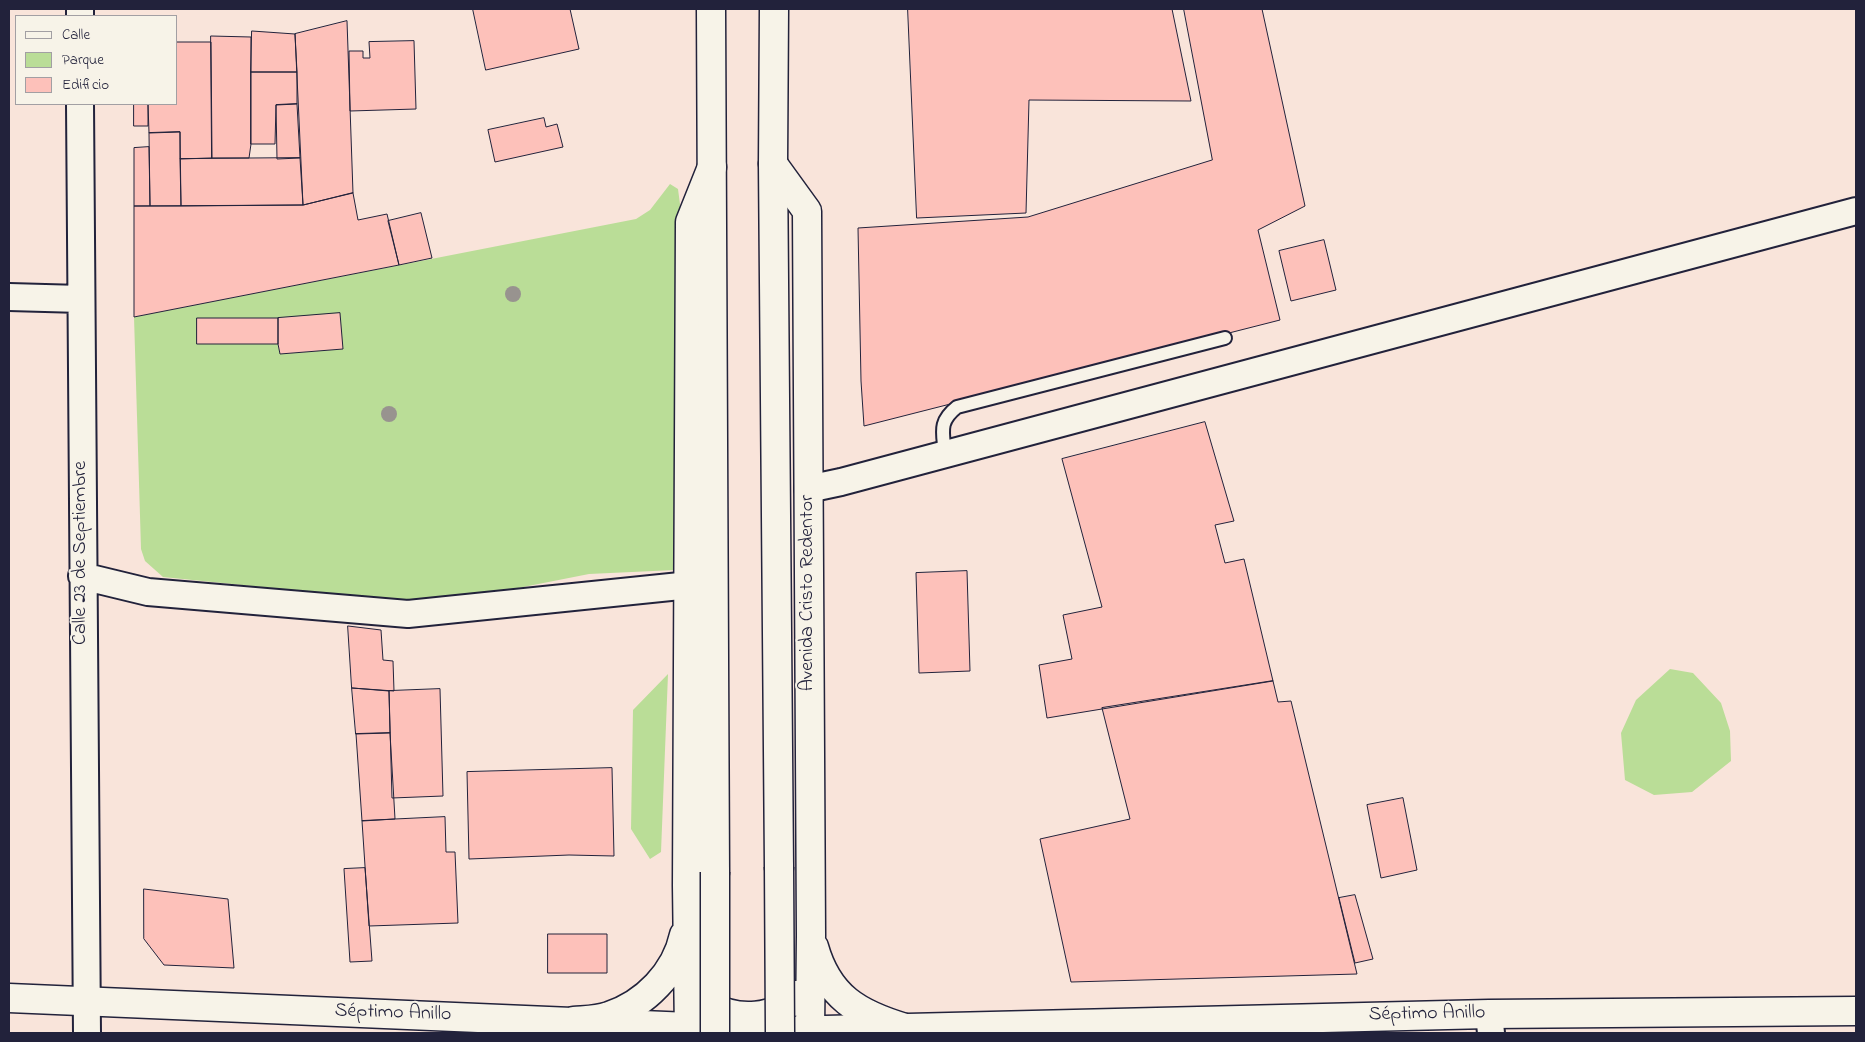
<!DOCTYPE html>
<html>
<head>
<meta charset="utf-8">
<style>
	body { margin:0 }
	#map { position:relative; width:1865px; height:1042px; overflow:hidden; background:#f9e4da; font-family:"Indie Flower",sans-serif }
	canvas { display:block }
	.frame { position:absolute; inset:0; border:10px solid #22223b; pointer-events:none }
	.legend { position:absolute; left:15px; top:15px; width:162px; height:90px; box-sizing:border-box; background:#f7f3e8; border:1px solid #a29fa3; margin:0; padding:6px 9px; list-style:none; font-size:15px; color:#22223b }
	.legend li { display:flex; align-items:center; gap:10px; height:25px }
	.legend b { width:25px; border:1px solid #a29fa3 }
</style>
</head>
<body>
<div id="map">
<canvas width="1865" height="1042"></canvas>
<div class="frame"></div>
<ul class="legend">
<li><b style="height:6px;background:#f7f3e8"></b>Calle</li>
<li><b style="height:14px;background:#badd97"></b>Parque</li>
<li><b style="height:14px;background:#fdc1ba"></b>Edificio</li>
</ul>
</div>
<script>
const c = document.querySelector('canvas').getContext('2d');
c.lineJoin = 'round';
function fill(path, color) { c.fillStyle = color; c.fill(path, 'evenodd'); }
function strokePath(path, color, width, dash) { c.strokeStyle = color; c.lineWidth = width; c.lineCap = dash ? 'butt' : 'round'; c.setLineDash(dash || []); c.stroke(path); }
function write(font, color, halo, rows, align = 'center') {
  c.font = font + ' "Indie Flower",sans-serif'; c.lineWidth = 4; c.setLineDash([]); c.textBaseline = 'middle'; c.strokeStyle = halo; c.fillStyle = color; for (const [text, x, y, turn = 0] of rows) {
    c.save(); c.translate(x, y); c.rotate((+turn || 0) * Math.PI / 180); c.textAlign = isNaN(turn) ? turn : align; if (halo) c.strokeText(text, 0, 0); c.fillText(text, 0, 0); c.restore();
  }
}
const green = new Path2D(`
	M670,184L678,189L684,235L675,570L589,574L503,591L410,602L163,577L145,561L141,549L134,317L636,219L650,210ZM340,314L342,349L280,354L278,344H197V318H278Z
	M1670,669L1693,673L1721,703L1730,731L1731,761L1692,792L1654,795L1625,780L1621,733L1636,700Z
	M668,674L661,852L650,859L631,829L633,710Z`);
const building = new Path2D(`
	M473,9H570L579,49L486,70Z
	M908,9H1172L1191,101L1029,100L1026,213L917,218Z
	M1184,9H1262L1305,206L1258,230L1280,320L864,426L861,381L858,228L1028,217L1212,160Z
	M347,21L353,193L303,205L295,34Z
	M252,31L295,34L297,72H251Z
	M211,36L251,37V144L249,158H212Z
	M414,41L416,109L350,111L349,51H363V58H370L369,42Z
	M176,42H211L212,158L180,159V132L149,133L148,104H176Z
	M251,72H297V104L276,105L275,144H251Z
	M134,104H148V126H134Z
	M297,104L300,158L277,159L276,105Z
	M544,118L546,127L557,124L563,147L495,162L488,130Z
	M180,132L181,206H150L149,133Z
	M149,147L150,206H134V148Z
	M300,158L303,205L181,206L180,159Z
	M353,193L358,220L387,214L399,265L134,317V206L303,205Z
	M421,213L432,258L399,265L388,221Z
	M1324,240L1336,290L1291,301L1279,251Z
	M340,313L343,349L280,354L278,344V318Z
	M197,318H278V344H197Z
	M1205,422L1234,521L1215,525L1225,563L1244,559L1273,681L1047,718L1039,665L1072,659L1063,615L1102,607L1062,459Z
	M967,571L970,671L919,673L916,573Z
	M348,626L381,630L383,660L393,661L394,691L352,688Z
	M1273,681L1278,702L1291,701L1357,974L1071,982L1040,839L1130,819L1102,708Z
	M352,688L389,691L390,733L356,734Z
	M440,689L443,796L392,798L389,691Z
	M390,733L395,819L362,821L356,734Z
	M612,768L614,856L569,855L469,859L467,772Z
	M1403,798L1417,870L1381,878L1367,805Z
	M445,817L446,852H455L458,923L369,926L362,821Z
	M365,868L372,961L350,962L344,869Z
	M144,889L228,899L234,968L164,965L144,939Z
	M1355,895L1373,959L1355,963L1339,898Z
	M548,934H607V973H548Z`);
const service = new Path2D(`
	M945,454C943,432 938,422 957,407L1225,338`);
const minor = new Path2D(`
	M80,9V16
	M80,104L87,1033
	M9,297L81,299
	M808,489L841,482L1856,211
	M82,576L148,592L408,614L690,585
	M1489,1014L1491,1033`);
const secondary = new Path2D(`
	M9,998L783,1031L1489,1014L1856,1011`);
const primary = new Path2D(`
	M773,164L807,211L811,935L810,1033
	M814,947C828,997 858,1014 905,1028
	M699,993C702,997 706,1002 710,1005C736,1022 777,1020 797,995
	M574,1021C585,1020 598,1020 609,1016C645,1004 676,973 684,935
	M689,1033L687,885L690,222L712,167`);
const trunk = new Path2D(`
	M711,9L715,872
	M774,9L773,164L779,867`);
const trunkBridge = new Path2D(`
	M779,867L780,1033
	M715,872V1033`);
const trees = [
	[513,294],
	[389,414]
];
const streetNames = [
	["Calle 23 de Septiembre",82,553,-90],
	["Avenida Cristo Redentor",809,593,-90],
	["Séptimo Anillo",393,1014,2],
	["Séptimo Anillo",1427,1015,-1]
];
fill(green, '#badd97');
fill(building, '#fdc1ba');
strokePath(building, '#22223b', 1);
strokePath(service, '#22223b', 16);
strokePath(minor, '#22223b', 30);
strokePath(secondary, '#22223b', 31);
strokePath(primary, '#22223b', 31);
strokePath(trunk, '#22223b', 31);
strokePath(service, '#f7f3e8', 12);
strokePath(minor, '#f7f3e8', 26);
strokePath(secondary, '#f7f3e8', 28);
strokePath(primary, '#f7f3e8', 28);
strokePath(trunk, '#f7f3e8', 28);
strokePath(trunkBridge, '#22223b', 31, []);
strokePath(trunkBridge, '#f7f3e8', 28);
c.fillStyle = '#98938f';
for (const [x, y] of trees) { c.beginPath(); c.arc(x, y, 8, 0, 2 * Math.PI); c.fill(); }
write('20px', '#22223b', '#f7f3e8', streetNames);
</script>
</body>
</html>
